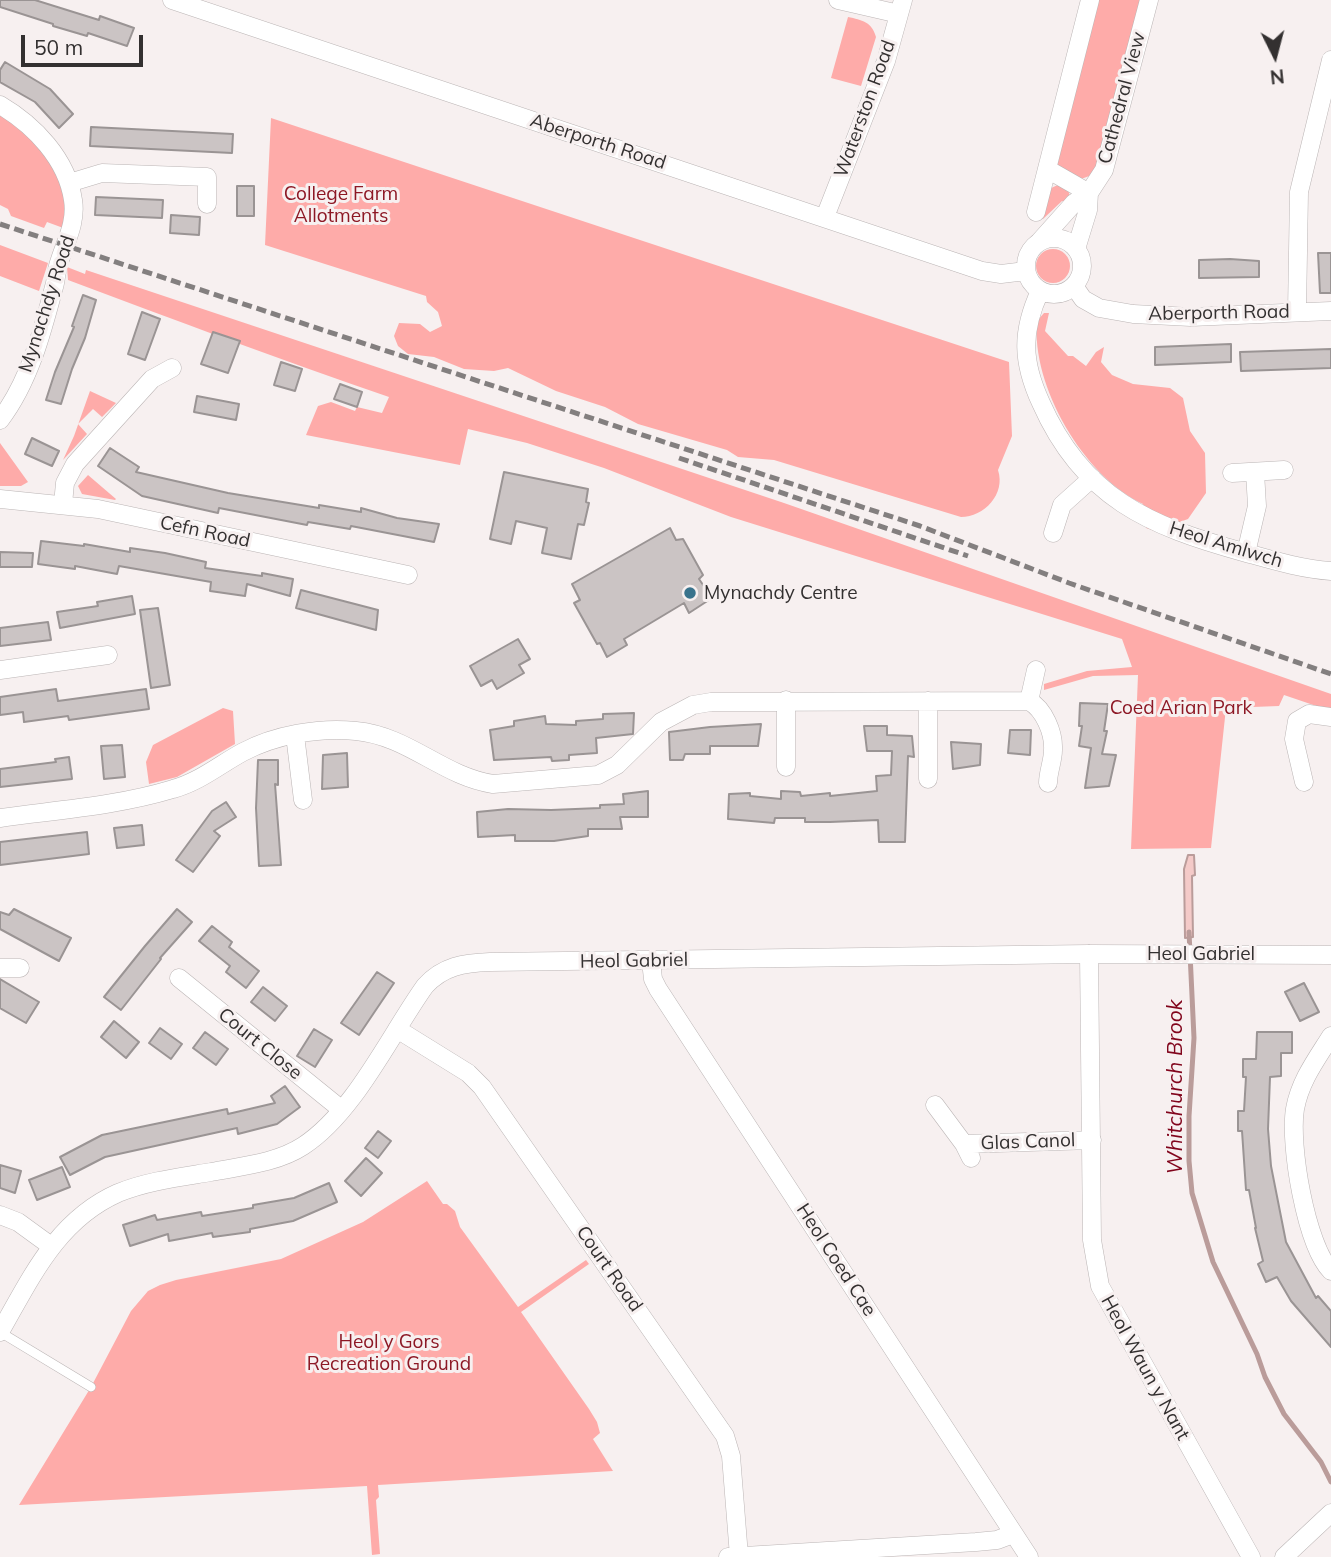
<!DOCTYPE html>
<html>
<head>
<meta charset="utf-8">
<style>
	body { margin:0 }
	#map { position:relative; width:1331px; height:1557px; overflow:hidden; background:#f7f0f0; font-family:Mulish,sans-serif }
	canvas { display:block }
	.north { position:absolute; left:1240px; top:21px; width:70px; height:70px; -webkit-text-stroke:5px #f7f0f0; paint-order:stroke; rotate:174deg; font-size:19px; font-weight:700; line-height:28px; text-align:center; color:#333030 }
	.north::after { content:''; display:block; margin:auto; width:24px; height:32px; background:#333030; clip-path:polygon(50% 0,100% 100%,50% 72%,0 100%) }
	.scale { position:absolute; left:21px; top:35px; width:122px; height:32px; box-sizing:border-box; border:4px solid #333030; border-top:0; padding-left:9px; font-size:21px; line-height:24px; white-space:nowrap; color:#333030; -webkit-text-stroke:5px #f7f0f0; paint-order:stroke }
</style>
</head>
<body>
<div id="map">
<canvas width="1331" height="1557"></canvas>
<div class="north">N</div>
<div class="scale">50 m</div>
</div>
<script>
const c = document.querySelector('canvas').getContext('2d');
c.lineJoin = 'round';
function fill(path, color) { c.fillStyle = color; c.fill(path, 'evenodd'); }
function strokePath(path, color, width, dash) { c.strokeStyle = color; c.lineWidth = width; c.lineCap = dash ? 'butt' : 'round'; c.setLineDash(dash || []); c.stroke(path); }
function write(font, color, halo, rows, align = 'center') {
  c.font = font + ' Mulish,sans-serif'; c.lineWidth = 6; c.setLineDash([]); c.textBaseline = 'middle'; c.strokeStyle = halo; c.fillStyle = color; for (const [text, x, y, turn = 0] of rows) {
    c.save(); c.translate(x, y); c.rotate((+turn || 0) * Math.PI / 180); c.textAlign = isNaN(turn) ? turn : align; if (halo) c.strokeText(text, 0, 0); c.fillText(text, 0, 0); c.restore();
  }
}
const green = new Path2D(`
	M1097,0H1142L1100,161L1092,175L1081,179L1057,166V160Z
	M848,17C862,20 872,22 876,37L861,86L831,78Z
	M0,109L41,145L66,190V229L47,222L44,228L11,216L8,209L0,205Z
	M271,118L1009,362L1012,436L998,470C1006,494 984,517 961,517L774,460L738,457L727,450L638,424L605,407L556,391L508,368L494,371L464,369L434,357L408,354L398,346L394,336L399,323L420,324L430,332L442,326L438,312L427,302L426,296L265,245Z
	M1060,184L1068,189L1070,197L1068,202L1062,201L1043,219L1049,189Z
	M0,245L48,263L39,291L0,276Z
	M1036 266a17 17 0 1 1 34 0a17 17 0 1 1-34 0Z
	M67,267L85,274L86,270L784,503L1331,694V711L1284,695L1279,706L1226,708L1211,848L1131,849L1138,675L1093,676L1044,690V684L1087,671L1132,667L1122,639L731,517L604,468L527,443L468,429L460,465L306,435L318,406L331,402L355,411L357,407L382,413L389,397C281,360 175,320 68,280Z
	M1044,313H1049L1045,331L1068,356H1073L1086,366L1096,352L1104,347L1101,362L1112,375L1133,384L1170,388L1183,398L1190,431L1205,453L1206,493L1188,519L1155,531L1146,528L1143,504C1084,477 1031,386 1037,321Z
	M90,391L116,403L102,417L93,409L78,424L87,434L63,460L74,436Z
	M0,443L28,482L21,486H0Z
	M88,475L116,499L115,500L82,494L78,486Z
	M223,708L233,711L235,744L177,777L149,784L146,762L153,745Z
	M427,1181L443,1204H447L455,1211L460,1227L518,1307L586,1260L589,1264L521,1312L589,1409L597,1422L600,1433L593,1439L613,1471L378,1485L379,1497L376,1500L380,1554L372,1555L367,1486L19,1505L91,1387L131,1311L148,1291L160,1285L176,1280L281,1259L363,1222Z`);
const water = new Path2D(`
	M1188,855H1194L1195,875L1192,876L1193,937L1185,938L1184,869Z`);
const stream = new Path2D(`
	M1189,932L1194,1038L1189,1116V1161L1192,1193L1213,1262L1257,1354L1265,1377L1284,1414L1321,1462L1331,1482`);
const building = new Path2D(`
	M0,0H35L99,20L100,16L134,28L127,46L88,33L87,36L53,26V24L0,7Z
	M5,62L50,89L73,114L59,128L35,102L0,82V70Z
	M91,127L233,134L232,153L90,146Z
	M237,186H254V216H237Z
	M96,197L163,200L162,218L95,215Z
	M171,215L200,217L199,235L170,233Z
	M1318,253H1331V293H1320Z
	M1230,259L1259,261V277L1199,278V260Z
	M83,295L96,300L85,338L72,369L61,404L46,400L55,372L74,327L72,326Z
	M142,312L160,319L145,360L128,354Z
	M213,332L240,341L228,373L201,364Z
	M1231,344V362L1155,365V347Z
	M1331,349V368L1241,371L1240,352Z
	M281,362L302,369L295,391L274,385Z
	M340,384L362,392L357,407L334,399Z
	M197,396L239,404L236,420L194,412Z
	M32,438L59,451L52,466L25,454Z
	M110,448L139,467L136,472L228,493L319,508V505L361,512V508L397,518L439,524L434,542L351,526L350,529L308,522L307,525L219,508L218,513L142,496L98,466Z
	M504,472L588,489L586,502L589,503L584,525L578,524L571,559L542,553L547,528L516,521L511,544L490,539Z
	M670,528L676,540L683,539L703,575L699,579L712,598L689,613L684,603L624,639L627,645L607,657L600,643L597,644L574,603L580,600L572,584Z
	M41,541L84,546V544L130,552V548L165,553L206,562L205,568L262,576V573L293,579L290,596L247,584L245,596L210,591L211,582L119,566L117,574L75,566V569L38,564Z
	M0,552L33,553L32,567H0Z
	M301,590L378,610L376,630L296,608Z
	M132,596L135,614L60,628L57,612L98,606L97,602Z
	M158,608L170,685L151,688L140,610Z
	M48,622L51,640L0,646V628Z
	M518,639L530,659L519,665L524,673L497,689L492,680L481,686L470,666Z
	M56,689L58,701L146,689L149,709L69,720L68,716L24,722L23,712L0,715V697Z
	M1080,703L1108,704L1104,731H1107L1102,754L1116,755L1109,786L1085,788L1091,748L1079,746L1082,726H1079Z
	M634,713L633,734L596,738L597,753L569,755V760L552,761L551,757L494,760L490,730L514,726V721L545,716L546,724L576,725V721L603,719V714Z
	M761,724L758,746H710V754H685L683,760H670L669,732L710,727Z
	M864,726H887V735L912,736L914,757L908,756L905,842H879L878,820L830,822H805V818H775L774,823L728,819L729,794L750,793V796L781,799V791L800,792L801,796L830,793V796L877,791L876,776L891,775L892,751H867Z
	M1010,730H1031L1030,755L1008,753Z
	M951,742L981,744L980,765L953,769Z
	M122,745L125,777L104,779L101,746Z
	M347,753L348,787L322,789L323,755Z
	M69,757L72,779L0,787V769L56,762L55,759Z
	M258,760H278V785L275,784L281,865L259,866L256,808Z
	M648,791V817H620L622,829H588V836L554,841H515V835L478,837L477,812L508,809L551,810L600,808V805L624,804L623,794Z
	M226,802L236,817L214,831L220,836L193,872L176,860L212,811Z
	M142,825L144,845L117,848L114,828Z
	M87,832L89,854L0,865V842Z
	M14,909L71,938L59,961L0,929V912L9,915Z
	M177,909L192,922L160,958L161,959L121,1010L104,997L145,946Z
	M212,926L232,942L229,947L259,971L246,988L226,972L230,966L199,941Z
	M377,972L394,983L359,1035L341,1023Z
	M0,979L39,1002L26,1023L0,1008Z
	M1304,983L1319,1012L1300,1021L1285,992Z
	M263,987L287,1006L275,1021L251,1002Z
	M114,1021L139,1042L126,1058L101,1037Z
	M160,1028L182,1044L171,1059L149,1043Z
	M314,1029L332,1040L315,1067L297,1056Z
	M205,1032L228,1049L216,1065L193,1048Z
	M1257,1032H1292V1053H1281V1076L1270,1077L1268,1129L1271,1166L1286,1242L1316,1298L1318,1296L1331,1311V1347L1291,1301L1277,1277L1266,1282L1258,1264L1263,1261L1255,1228H1256L1249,1190H1246L1242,1131H1238V1111H1244L1246,1077H1243V1059H1256Z
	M285,1086L300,1107L277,1124L238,1134L237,1128L105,1157L70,1175L60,1157L102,1135L227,1109L228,1114L275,1103L271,1096Z
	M378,1131L391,1141L378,1158L365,1148Z
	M366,1158L382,1173L361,1196L345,1181Z
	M0,1165L21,1171L15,1193L0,1188Z
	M62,1167L70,1187L37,1200L29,1180Z
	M329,1183L337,1202L293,1221L250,1229V1232L213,1237L212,1233L169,1241L168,1234L130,1246L123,1225L155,1215L157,1220L201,1212L202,1216L253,1208V1205L294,1198Z`);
const lane = new Path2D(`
	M0,1332L91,1387`);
const street = new Path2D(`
	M172,0L982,271L1001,274L1026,271
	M838,0L899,14
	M0,105C34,125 67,159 73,200C77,224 64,244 58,266C56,273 56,281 54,287C42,333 29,382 0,420
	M1047,169L1089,193
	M69,183L102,173L207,177V204
	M1036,212L1090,0
	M825,217L886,61L903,0
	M1026 266a28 28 0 1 1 56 0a28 28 0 1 1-56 0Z
	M1040,241L1074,203L1089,193L1104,170L1149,0
	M1076,249L1088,210L1089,193
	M1074,286L1083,299L1099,308L1133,314L1191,317L1331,311
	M1040,291C1021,332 1022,362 1041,403C1083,498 1149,526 1243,552C1272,560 1301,569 1331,571
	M1297,312L1299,192L1331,60
	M1232,473L1284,470
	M0,499L98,509L408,575
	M63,504L65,483L75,464L152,379L172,368
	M1053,533L1062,505L1092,478
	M1246,553L1257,506L1255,472
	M0,670L108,655
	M786,700V767
	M928,701V779
	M1029,701L1036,670
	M295,735L303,800
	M1304,782L1294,739L1297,721L1309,714L1331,717
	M0,818C57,810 117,806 173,789C199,782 219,765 243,752C275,735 319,727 356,731C409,736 442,776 493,784L598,775L617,765L661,722L693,705L711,702L1029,701C1044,709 1054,733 1053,750C1053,761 1048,772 1048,783
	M1089,954L1092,1240L1100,1286L1251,1557
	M651,961L653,979L658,989L1029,1557
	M0,968H20
	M179,978L342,1110
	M397,1029L468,1073L482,1087L725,1436L731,1456L739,1556
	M1331,1036C1316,1060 1300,1081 1295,1109C1289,1145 1306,1245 1331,1271
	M935,1105L964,1144L971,1158
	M964,1144L1092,1140
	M0,1215L18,1222L51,1246
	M0,1332C31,1278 57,1220 118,1193C147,1181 181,1177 211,1172C242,1166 277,1163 303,1146C354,1113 390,1035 425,986C443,966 464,963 490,962L1089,954L1331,955
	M728,1557L976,1542L997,1540L1013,1534
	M1284,1557L1331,1513`);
const rail = new Path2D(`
	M0,224L920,526L1069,583L1331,674
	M679,458L968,556`);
const markers = [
	[690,593,7,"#39738c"]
];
const streetNames = [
	["Cathedral View",1122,98,-75],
	["Waterston Road",865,109,-70],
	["Aberporth Road",598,142,18],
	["Mynachdy Road",47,304,-72],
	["Aberporth Road",1219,313,-1],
	["Cefn Road",205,532,12],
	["Heol Amlwch",1226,545,17],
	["Heol Gabriel",1201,954],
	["Heol Gabriel",634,961,-1],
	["Court Close",260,1044,39],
	["Glas Canol",1028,1142,-2],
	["Heol Coed Cae",836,1260,57],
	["Court Road",609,1269,55],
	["Heol Waun y Nant",1145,1368,61]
];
const parkNames = [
	["College Farm",341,194],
	["Allotments",341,216],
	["Coed Arian Park",1181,708],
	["Heol y Gors",389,1342],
	["Recreation Ground",389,1364]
];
const poiNames = [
	["Mynachdy Centre",704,593]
];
const waterNames = [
	["Whitchurch Brook",1176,1087,-90]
];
fill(green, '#feaba9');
fill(water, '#f4cac8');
strokePath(water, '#ba9c9a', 2);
strokePath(stream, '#ba9c9a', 5);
fill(building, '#cbc4c4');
strokePath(building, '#9a9494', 2);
strokePath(lane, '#bbb5b5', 10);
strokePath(street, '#bbb5b5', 19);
strokePath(lane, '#fff', 9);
strokePath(street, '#fff', 18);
strokePath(rail, '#837f7f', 5, [10, 5]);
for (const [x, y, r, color] of markers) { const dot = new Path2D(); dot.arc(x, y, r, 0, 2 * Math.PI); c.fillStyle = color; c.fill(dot); strokePath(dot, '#f7f0f0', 2.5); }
write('19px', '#333030', '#f7f0f0', streetNames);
write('19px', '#8d1825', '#f7f0f0', parkNames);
write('19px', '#333030', '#f7f0f0', poiNames, 'left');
write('italic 21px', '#81051c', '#f7f0f0', waterNames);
</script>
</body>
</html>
